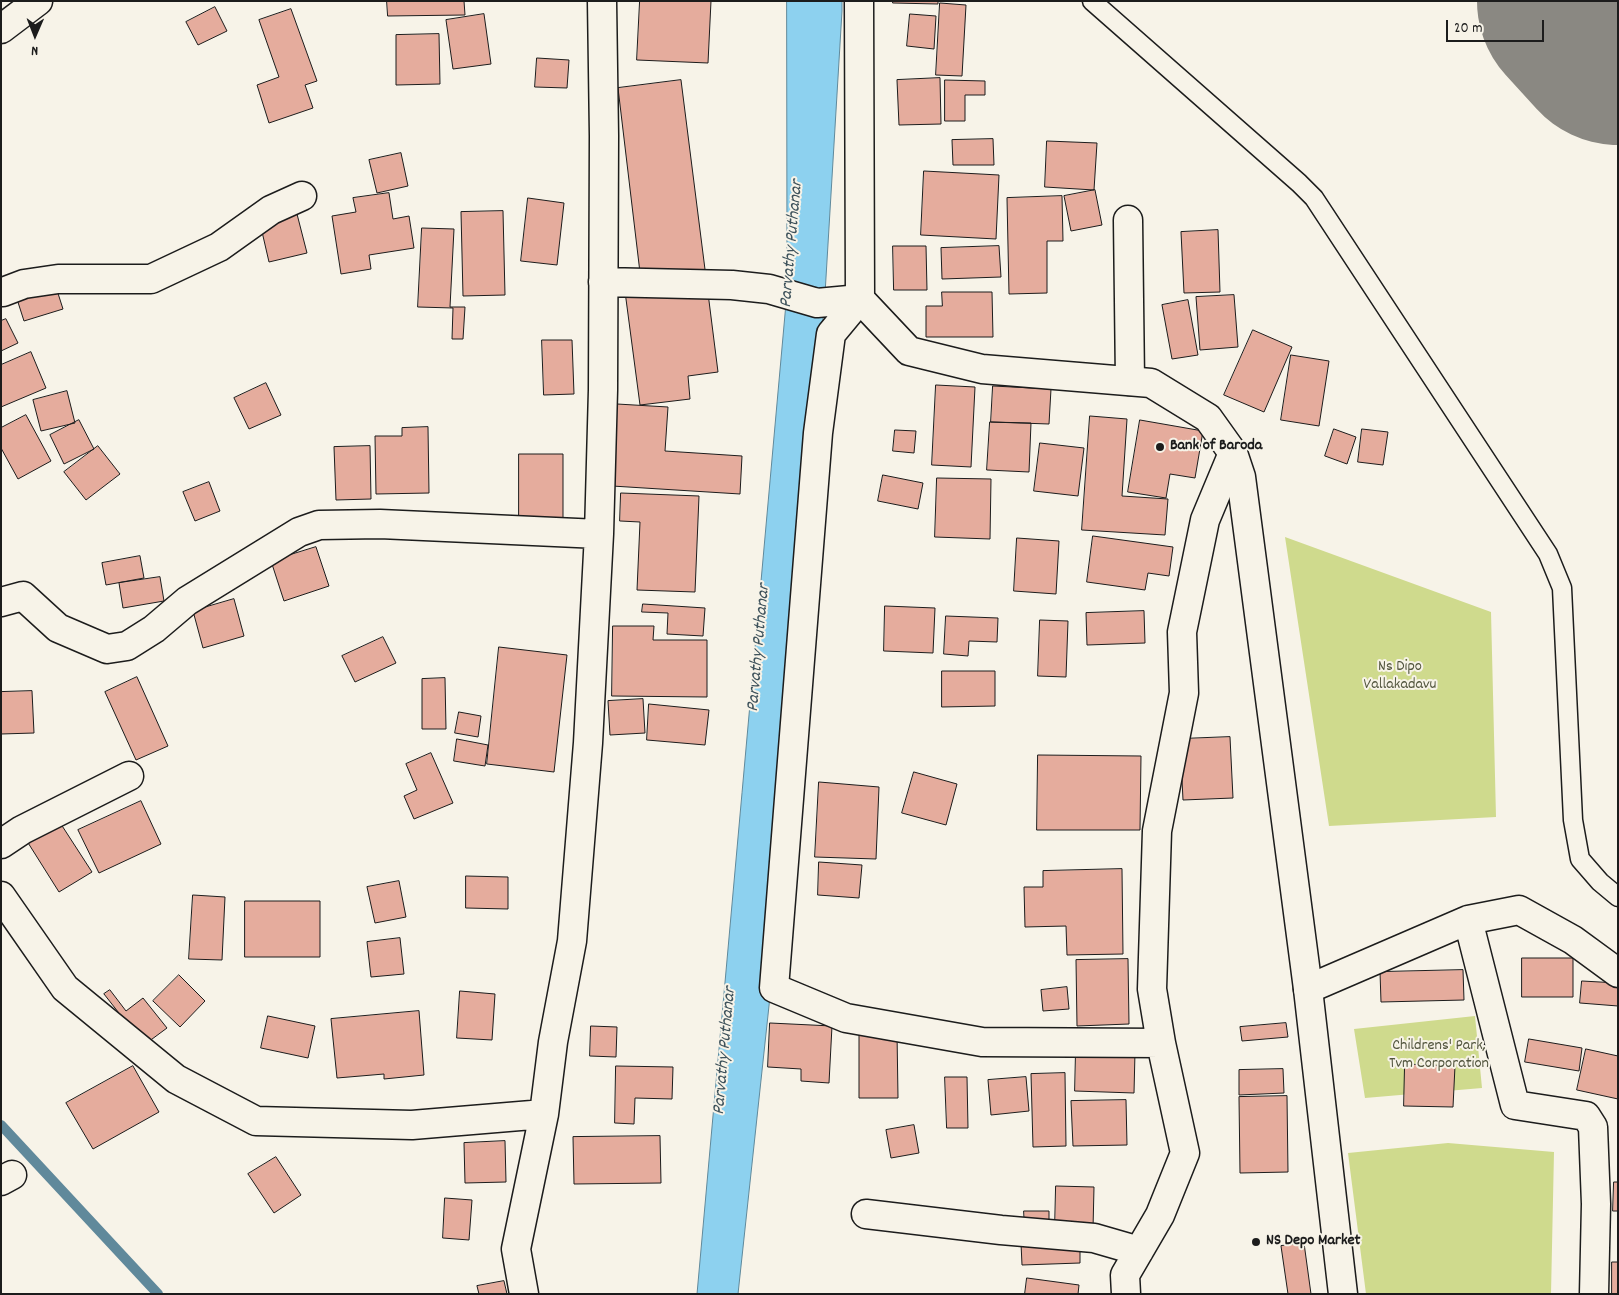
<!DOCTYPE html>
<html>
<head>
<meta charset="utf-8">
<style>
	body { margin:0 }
	#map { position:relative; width:1619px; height:1295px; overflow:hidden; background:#f7f3e8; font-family:Dekko,sans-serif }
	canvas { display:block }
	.frame { position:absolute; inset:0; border:2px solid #1c1c1c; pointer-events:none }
	.north { position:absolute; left:10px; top:10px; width:50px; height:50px; -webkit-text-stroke:4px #f7f3e8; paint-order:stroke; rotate:181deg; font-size:14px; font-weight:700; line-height:20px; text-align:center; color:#1c1c1c }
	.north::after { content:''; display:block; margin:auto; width:18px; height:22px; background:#1c1c1c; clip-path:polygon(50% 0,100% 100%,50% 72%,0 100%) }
	.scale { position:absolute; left:1446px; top:20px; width:98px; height:22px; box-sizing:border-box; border:2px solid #1c1c1c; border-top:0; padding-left:6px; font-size:15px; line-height:18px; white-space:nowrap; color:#1c1c1c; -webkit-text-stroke:4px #f7f3e8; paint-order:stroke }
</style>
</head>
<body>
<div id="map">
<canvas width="1619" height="1295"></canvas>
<div class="frame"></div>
<div class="north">N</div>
<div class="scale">20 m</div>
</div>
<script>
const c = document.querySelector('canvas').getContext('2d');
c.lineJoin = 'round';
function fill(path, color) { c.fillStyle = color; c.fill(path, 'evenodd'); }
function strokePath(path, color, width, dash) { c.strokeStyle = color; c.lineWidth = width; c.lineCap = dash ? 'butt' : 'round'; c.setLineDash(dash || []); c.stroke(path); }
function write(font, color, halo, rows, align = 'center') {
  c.font = font + ' Dekko,sans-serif'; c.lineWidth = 4; c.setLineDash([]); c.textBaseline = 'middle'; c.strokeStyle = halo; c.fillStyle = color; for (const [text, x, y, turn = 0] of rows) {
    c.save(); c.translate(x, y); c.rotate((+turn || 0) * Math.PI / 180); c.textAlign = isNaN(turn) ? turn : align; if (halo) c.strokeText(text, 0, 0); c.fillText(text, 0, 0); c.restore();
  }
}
const green = new Path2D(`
	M1285,537L1491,612L1496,817L1329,826Z
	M1475,1016L1482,1088L1365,1098L1354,1029Z
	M1448,1143L1554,1152L1551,1294H1366L1348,1153Z`);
const water = new Path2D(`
	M787,1H842V11L825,294L805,539L775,950L738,1294H697L787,292Z`);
const stream = new Path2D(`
	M1,1125L158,1294`);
const runway = new Path2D(`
	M1587,1L1618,35`);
const building = new Path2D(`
	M387,1H464L465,15L388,16Z
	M640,1H711L708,63L637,60Z
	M893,1H938V4L893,3Z
	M940,3L966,5L962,76L936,75Z
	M215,7L227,31L198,45L186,22Z
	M291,9L317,81L305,85L313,108L269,123L257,85L279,77L259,20Z
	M484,14L491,64L453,69L446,20Z
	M910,14L936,16L934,49L907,46Z
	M439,34L440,84L396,85V35Z
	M537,58L569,60L567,88L535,87Z
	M940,78L941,124L899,125L897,80Z
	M681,80L718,372L688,376L690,399L640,405L624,284L641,281L618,88Z
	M945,80L985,81V95H965V121H945Z
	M993,139L994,165H953L952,140Z
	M1047,141L1097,143L1094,190L1045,187Z
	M401,153L408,186L377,193L369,160Z
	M924,171L999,175L996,239L921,235Z
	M1095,190L1102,225L1071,231L1064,196Z
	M389,193L393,219L409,216L414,248L369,255L371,269L341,274L332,216L356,212L353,198Z
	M1062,196L1063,241H1047V293L1009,294L1007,198Z
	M528,198L564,203L557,265L521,261Z
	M503,211L505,295L463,296L461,212Z
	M297,214L307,253L269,262L260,223Z
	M422,228L454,229L450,307H465L463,339H452L453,308L418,307Z
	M1218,230L1220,292L1184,293L1181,232Z
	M893,246H926L927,290H894Z
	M999,246L1001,277L942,279L941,248Z
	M55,284L63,309L24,321L16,296Z
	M942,292H992L993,337H926V306H942Z
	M1234,295L1238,347L1200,350L1196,297Z
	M1188,300L1198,355L1172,359L1162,305Z
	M6,319L18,343L1,351V321Z
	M1253,330L1292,347L1264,412L1224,395Z
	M542,340H572L574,394L544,395Z
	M31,352L46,388L1,407V365Z
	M1291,355L1329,361L1319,426L1281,420Z
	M266,383L281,415L249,429L234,398Z
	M936,385L975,387L971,467L932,465Z
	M993,386L1051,389L1049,424L991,422Z
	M67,391L75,423L41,431L33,400Z
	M617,404L668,407L665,451L742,456L740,494L612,486Z
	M26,415L51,461L18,479L1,448V428Z
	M1090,416L1127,419L1122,496L1168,499L1165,535L1082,530Z
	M79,420L94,449L64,464L50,435Z
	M1140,420L1203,431L1195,478L1170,474L1166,498L1128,492Z
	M990,422L1031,423L1029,472L987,470Z
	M428,427L429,493L376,494L375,436H402V428Z
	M1334,429L1356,437L1347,464L1325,456Z
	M1362,429L1388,432L1383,465L1358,462Z
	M895,430L916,431L914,453L893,451Z
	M1040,443L1084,448L1078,496L1034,491Z
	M98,446L120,474L86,500L64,472Z
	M370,446L371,499L336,500L334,447Z
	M519,454H563V524H519Z
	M883,475L923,483L918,509L878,501Z
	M937,478L991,479L990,539L935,537Z
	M209,482L220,511L195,521L183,492Z
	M621,493L699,496L695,592L637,590L640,522L620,521Z
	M1093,536L1173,547L1169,576L1148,573L1145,590L1087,582Z
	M1017,538L1059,541L1056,594L1014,591Z
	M316,547L329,586L284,601L271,561Z
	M140,556L144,578L106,585L102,563Z
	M160,577L164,601L123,608L119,583Z
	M234,599L244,636L203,648L193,611Z
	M643,604L705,608L703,636L667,634L668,613L642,612Z
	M885,606L935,608L933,653L884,651Z
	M1144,611L1145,643L1087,645L1086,613Z
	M946,616L998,618L997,642L969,641L968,656L944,654Z
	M1040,620L1068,621L1066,677L1038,676Z
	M613,626H654L653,640H707V697L612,696Z
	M383,637L396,663L355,682L342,656Z
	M499,647L567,655L554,772L487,764Z
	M942,671H995V706L942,707Z
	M137,677L168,746L136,760L105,692Z
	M445,678L446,729H422V679Z
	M32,691L34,733L1,734V692Z
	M643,699L645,733L610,735L608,701Z
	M649,704L709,710L705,745L647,740Z
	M459,712L481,716L478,737L455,733Z
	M1230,737L1233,798L1183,800L1180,739Z
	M457,739L488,745L485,766L454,761Z
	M431,753L453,803L414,819L404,796L417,790L406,764Z
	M1038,755L1141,756L1140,830H1037Z
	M914,772L957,784L946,825L902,813Z
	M819,782L879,787L876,859L815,857Z
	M141,801L161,844L99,873L78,830Z
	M57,818L92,872L59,892L25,838Z
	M819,862L862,865L859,898L818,895Z
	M1122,869L1123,954L1067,955L1066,926L1025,927L1024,887H1043V871Z
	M466,876L508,877V909L466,908Z
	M399,881L406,917L375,923L367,887Z
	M193,895L225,897L222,960L189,959Z
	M245,901H320V957H245Z
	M400,938L404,974L371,977L367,942Z
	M1522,958H1573V997H1522Z
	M1128,959L1129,1024L1077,1026L1076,960Z
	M1463,970L1464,1000L1381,1002L1380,972Z
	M179,975L205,1001L180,1027L153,1001Z
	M1582,981L1618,983V1006L1580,1003Z
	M1067,987L1069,1009L1043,1011L1041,990Z
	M110,990L126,1011L143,998L167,1028L144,1045L104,994Z
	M460,991L495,994L492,1040L457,1038Z
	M419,1011L424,1075L384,1079V1074L337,1078L331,1019Z
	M268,1016L315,1026L308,1058L261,1048Z
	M770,1023L832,1026L829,1083L801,1081V1069L768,1067Z
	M1286,1023L1288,1037L1242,1041L1240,1027Z
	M591,1026L617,1027L616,1057L590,1056Z
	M897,1032L898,1098H859V1033Z
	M1529,1039L1582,1048L1579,1071L1525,1062Z
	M1076,1049L1135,1052L1134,1093L1075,1091Z
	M1586,1049L1618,1056V1099L1577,1090Z
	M1405,1064L1455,1066L1453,1107L1404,1106Z
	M133,1066L159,1112L93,1149L66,1103Z
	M616,1066L673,1067L672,1099L635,1098L634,1124L615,1123Z
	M1283,1069L1284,1093L1239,1095V1070Z
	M1065,1073L1066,1146L1033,1147L1031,1074Z
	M945,1077H967L968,1128H947Z
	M1026,1077L1029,1111L991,1115L988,1080Z
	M1287,1096L1288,1172L1240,1173L1239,1097Z
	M1126,1100L1127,1145L1073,1146L1071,1101Z
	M914,1125L919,1153L891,1158L886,1130Z
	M660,1136L661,1183L574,1184L573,1137Z
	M505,1141L506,1182L465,1183L464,1143Z
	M276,1157L301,1195L274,1213L248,1174Z
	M1614,1182H1618V1211H1613Z
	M1056,1186L1094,1187L1093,1229L1055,1227Z
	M445,1198L472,1200L469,1240L443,1238Z
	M1024,1211H1049V1228L1025,1229Z
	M1080,1240V1263L1022,1265L1021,1243Z
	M1304,1243L1311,1294H1288L1281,1246Z
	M1612,1262H1618V1294H1612Z
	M1027,1278L1079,1285L1078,1294H1025Z
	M504,1281L507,1294H479L477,1286Z`);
const service = new Path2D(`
	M1092,1L1299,183L1314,198L1548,554L1562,588L1573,820L1580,859L1600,882L1618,897`);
const minor = new Path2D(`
	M1,29L38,1
	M1128,220L1130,381
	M603,282L732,285L769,289L817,303L860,299
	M3,292L24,284L58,279H151L219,247L271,210L302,196
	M860,299L831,334L818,433L774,988L846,1018L982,1042L1161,1043
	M1,602L23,596L58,628L107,649L127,646L154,629L187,601L299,532L319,525L380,524L599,534
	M1,844L22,830L129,776
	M1,896L65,988L176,1079L256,1121L412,1125L544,1114
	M1468,920L1515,1105L1586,1116L1593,1127L1596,1204L1594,1294
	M1308,989L1468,920L1519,910L1573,940L1618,973
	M1,1181L12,1175
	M866,1214L1001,1230L1094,1238L1139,1251
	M524,1294L516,1249L544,1114L553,1042L572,941L588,743L599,534L603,390L604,136L602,1
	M1126,1294L1125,1275L1160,1215L1185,1153L1161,1043L1152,989L1157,831L1184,693L1182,632L1205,520L1233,453`);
const tertiary = new Path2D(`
	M859,1L860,299L909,351L982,369L1151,383L1208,418L1233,453L1241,477L1308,989L1343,1294`);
const markers = [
	[1160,447,5,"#1c1c1c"],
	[1256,1242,5,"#1c1c1c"]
];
const poiNames = [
	["Bank of Baroda",1170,447],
	["NS Depo Market",1266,1242]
];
const parkNames = [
	["Ns Dipo",1400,668],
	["Vallakadavu",1400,686],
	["Childrens' Park,",1439,1047],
	["Tvm Corporation",1439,1065]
];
const waterNames = [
	["Parvathy Puthanar",793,244,-85],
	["Parvathy Puthanar",760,648,-85],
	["Parvathy Puthanar",726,1051,-85]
];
fill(green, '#cfda8d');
fill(water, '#8dd1ef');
strokePath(water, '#60899b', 1);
strokePath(stream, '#60899b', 10);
strokePath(runway, '#8a8882', 220);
fill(building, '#e5ac9d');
strokePath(building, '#1c1c1c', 1);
strokePath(service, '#1c1c1c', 21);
strokePath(minor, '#1c1c1c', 31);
strokePath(tertiary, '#1c1c1c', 31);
strokePath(service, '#f7f3e8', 18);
strokePath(minor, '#f7f3e8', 28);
strokePath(tertiary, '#f7f3e8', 28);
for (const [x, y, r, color] of markers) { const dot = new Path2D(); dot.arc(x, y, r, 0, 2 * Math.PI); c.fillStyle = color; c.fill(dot); strokePath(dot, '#f7f3e8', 2); }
write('bold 16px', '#1c1c1c', '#f7f3e8', poiNames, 'left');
write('16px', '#52553e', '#f7f3e8', parkNames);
write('italic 18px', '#3e525b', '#f7f3e8', waterNames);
</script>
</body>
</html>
